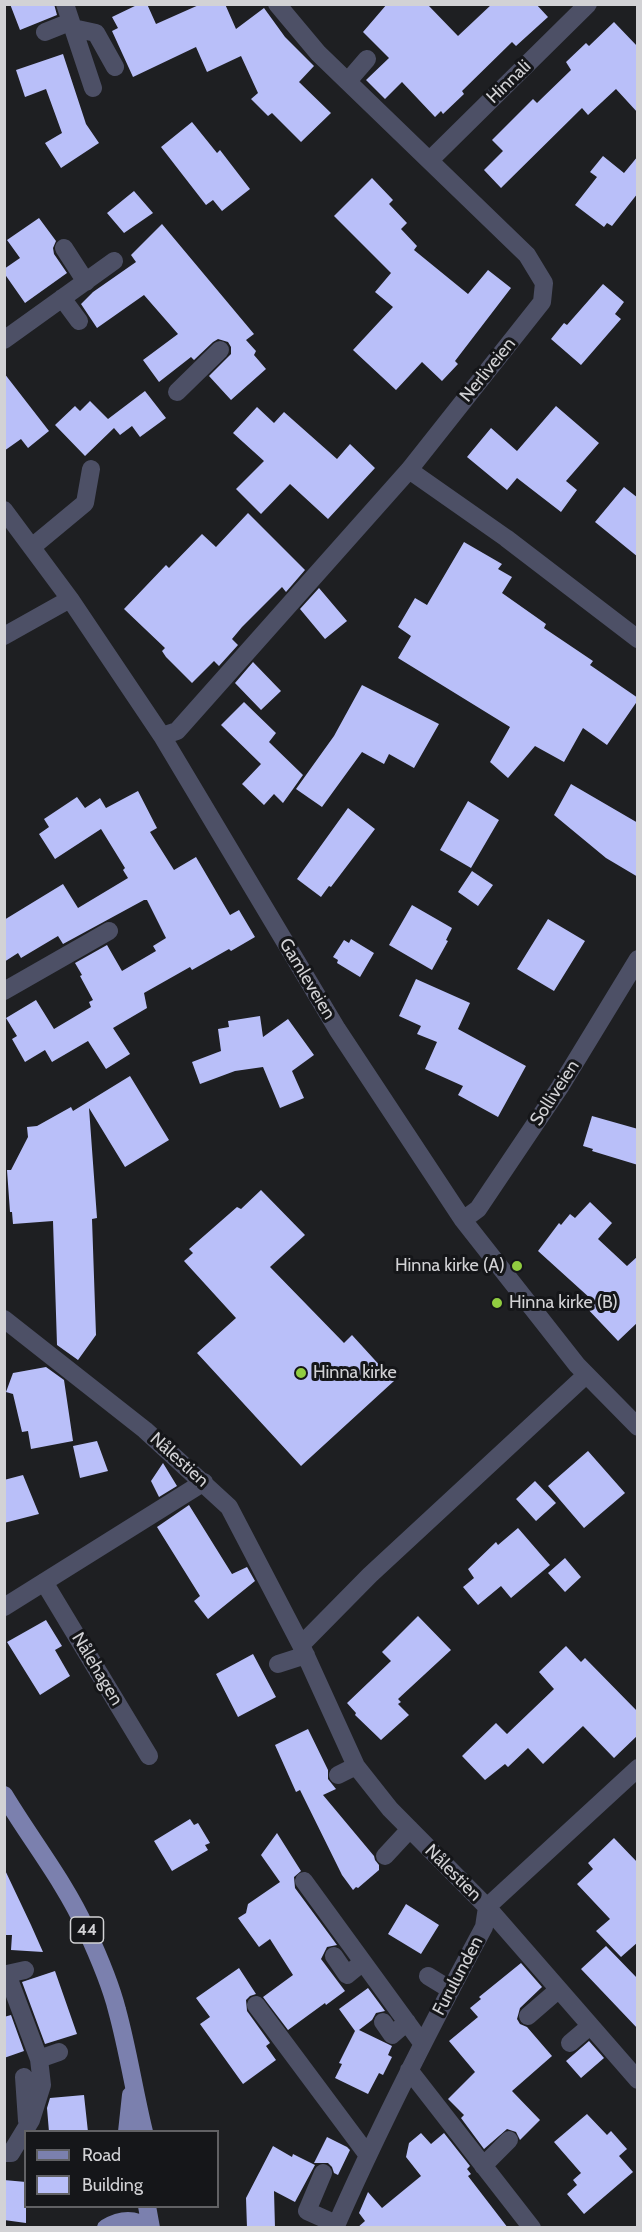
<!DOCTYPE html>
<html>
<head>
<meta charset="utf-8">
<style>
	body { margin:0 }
	#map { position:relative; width:642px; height:2232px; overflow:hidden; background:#1e1f22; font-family:Cabin,sans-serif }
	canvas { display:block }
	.frame { position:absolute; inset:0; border:6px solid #d2d2d5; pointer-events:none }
	.legend { position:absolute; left:24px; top:2130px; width:195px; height:78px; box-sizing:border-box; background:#151619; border:2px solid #616164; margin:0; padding:8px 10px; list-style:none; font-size:18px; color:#d2d2d5 }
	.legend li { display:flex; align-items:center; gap:12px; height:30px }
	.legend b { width:30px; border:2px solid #616164 }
</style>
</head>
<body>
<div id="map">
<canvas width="642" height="2232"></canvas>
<div class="frame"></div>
<ul class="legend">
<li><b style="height:8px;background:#7b80ae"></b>Road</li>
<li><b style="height:16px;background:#b9bff9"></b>Building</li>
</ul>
</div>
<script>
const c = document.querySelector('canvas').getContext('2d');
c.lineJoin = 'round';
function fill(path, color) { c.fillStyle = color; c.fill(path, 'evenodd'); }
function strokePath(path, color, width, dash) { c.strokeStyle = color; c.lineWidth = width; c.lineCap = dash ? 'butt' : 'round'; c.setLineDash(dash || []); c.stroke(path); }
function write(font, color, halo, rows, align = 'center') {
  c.font = font + ' Cabin,sans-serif'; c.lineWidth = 6; c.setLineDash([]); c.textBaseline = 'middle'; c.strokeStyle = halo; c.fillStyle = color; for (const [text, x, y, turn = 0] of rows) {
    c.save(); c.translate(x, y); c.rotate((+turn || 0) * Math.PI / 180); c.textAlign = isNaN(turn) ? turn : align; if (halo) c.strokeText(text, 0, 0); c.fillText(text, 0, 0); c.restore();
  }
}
const building = new Path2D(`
	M10,4H54L57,15L20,30Z
	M139,4H147L156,24L201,4H225L236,29L264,8L285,37L314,66L299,82L331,113L301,142L272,113L268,116L251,99L258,93L241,56L207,72L196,47L133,77L112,31L118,28L112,17Z
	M387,4H427L458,36L492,4H536L548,17L516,46L512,42L462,91L464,94L443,114L441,111L435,117L402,82L385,99L366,80L389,58L363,32Z
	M614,22L638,47V113L616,89L588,115L582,108L501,188L484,170L503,151L492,140L533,99L537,103L571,70L566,62L586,43L589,46Z
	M63,54L86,124L99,143L61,168L45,143L62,133L46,89L25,97L16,70Z
	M192,122L217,153L220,150L250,189L222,211L213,200L206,205L161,147Z
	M603,156L624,173L638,156V193L612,226L607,223L604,227L575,205L597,177L590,172Z
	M372,178L393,200L389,204L407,223L401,229L417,246L414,250L468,294L488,270L511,288L455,361L458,364L442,381L422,362L396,390L353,350L393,307L375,292L391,273L334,216Z
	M134,191L153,213L124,233L107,213Z
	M39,218L56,241L53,248L54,254L67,273L25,303L4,273V269L20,258L7,240Z
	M162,224L254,334L246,340L256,351L254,355L266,369L231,400L209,376L231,354V347L228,342L218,339L213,342L194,360L191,357L159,382L143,360L178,334L144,295L97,328L81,304L93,292L136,262L131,255Z
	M603,284L624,302L615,314L621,319L581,365L551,339L564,323L567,325Z
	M4,373L49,431L28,448L21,439L4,451Z
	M145,391L166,418L140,437L132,426L120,435L114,428L85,456L55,425L75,406L80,411L90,401L108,419Z
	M556,406L599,443L566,481L577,490L561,512L517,478L507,490L467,457L491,428L517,451Z
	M257,407L274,423L284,412L337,459L350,444L375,468L328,519L290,484L261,514L236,489L264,461L233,433Z
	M624,487L638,498V557L595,522Z
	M248,513L305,570L286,592L282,587L242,627L232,639L238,645L219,666L214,661L192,683L166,657L162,651L165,648L124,609L166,565L169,568L202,534L216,547Z
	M464,542L502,564L498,569L512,577L502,593L546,624L544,628L593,661L590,665L638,698V700L607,745L583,728L564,762L535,746L508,778L490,762L510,727L398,658L411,636L398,627L415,598L427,605Z
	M319,588L347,621L325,639L300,609Z
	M253,662L281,691L261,710L235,683Z
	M362,685L439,724L414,768L389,754L384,764L362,752L322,807L296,789L334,736Z
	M244,702L276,733L269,742L303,775L283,803L274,794L264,805L242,784L261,764L221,725Z
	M571,784L638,823V877L606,858L554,815Z
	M138,791L157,828L150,832L174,870L196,857L230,915L239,910L255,937L231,951L229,949L192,970L190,967L144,993L147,1008L113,1028L130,1054L106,1069L88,1041L52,1062L45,1050L25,1062L12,1039L17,1036L6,1018L36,1000L54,1029L91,1007L89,1002L93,1000L80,976L82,975L75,963L107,945L122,971L156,951L153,946L166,938L147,900H144L63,944L58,936L21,958L18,953L4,962V920L63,884L78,908L128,878L123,870L125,868L101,829L55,859L39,834L49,827L44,819L77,797L85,808L100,798L106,808Z
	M468,801L499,820L471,868L440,850Z
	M348,808L375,829L331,887L329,886L321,897L297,879Z
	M472,871L493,885L478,906L458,892Z
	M412,905L452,928L446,940L448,941L432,970L389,945Z
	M548,919L585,941L554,991L517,969Z
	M351,939L374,953L360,977L337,963L338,960L333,957L344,940L349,943Z
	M416,979L470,1003L458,1029L526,1066L498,1117L458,1095L463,1086L425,1069L437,1042L417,1034L421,1026L399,1016Z
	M260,1016L263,1037L288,1019L314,1055L292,1071L304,1098L280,1108L263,1067L235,1071L200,1084L192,1062L221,1051L218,1029L229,1027L228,1021Z
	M130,1076L169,1140L125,1167L89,1108L97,1218L92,1219L96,1335L78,1360L57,1345L53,1221L13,1224L12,1212H10L7,1170H11L28,1137L27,1127L37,1126L71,1107L73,1111Z
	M592,1116L638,1129V1165L592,1151L593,1149L583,1146Z
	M261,1190L305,1235L270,1267L344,1343L352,1335L394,1381L301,1466L197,1353L236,1318L184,1261L193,1253L189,1249L237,1207L241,1209Z
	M590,1202L612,1223L598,1239L627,1266L638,1256V1322L618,1341L584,1305L591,1299L538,1251L559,1223L561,1225L570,1214L575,1218Z
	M46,1367L64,1380L73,1441L31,1449L28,1431L22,1432L13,1394L6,1392L13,1373Z
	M97,1441L108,1471L80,1478L73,1446Z
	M588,1451L625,1493L584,1528L548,1486Z
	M163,1463L177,1486L159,1497L151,1481Z
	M23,1475L39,1514L4,1523V1480Z
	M535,1481L556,1503L536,1521L516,1499Z
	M189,1505L232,1574L247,1567L255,1581L208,1619L194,1601L200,1596L157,1527Z
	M518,1528L550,1565L511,1598L501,1586L478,1605L463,1587L474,1578L468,1569L496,1542L498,1545Z
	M565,1558L581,1577L565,1592L548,1573Z
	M418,1616L451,1650L398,1699L401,1702L398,1704L409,1715L381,1740L355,1715L356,1713L347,1703L391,1661L382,1652Z
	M46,1620L62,1646L55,1650L70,1676L40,1695L7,1642Z
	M566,1646L581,1662L585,1658L638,1712V1735L614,1758L583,1726L543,1764L528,1748L508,1767L505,1764L485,1780L462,1756L496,1723L507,1734L554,1689L539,1672Z
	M253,1654L276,1697L238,1717L216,1674Z
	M308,1729L328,1770V1779L336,1789L323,1795L374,1856L375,1860L379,1865V1870L358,1888L356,1887L353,1890L342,1875L300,1790L296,1792L275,1745Z
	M190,1819L194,1825L198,1823L210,1843L205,1845L208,1850L172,1871L154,1841Z
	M277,1833L301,1871L294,1877L295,1888L337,1945L327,1947L321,1959L345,1991L326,2005L325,2003L288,2030L263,1997L293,1975L270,1939L259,1947L238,1918L246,1913L248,1904L280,1882L261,1855Z
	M614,1838L638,1863V1942L621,1957L596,1931L610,1919L577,1884L593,1869L588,1863Z
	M4,1868L31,1925L43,1952L11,1950L12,1935H4Z
	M406,1904L439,1925L421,1954L388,1934Z
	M606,1946L638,1979V2029L581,1969Z
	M521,1963L542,1987L520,2008L517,2019L520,2024L527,2027L552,2056L512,2091L540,2120L520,2140L516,2132L507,2129L484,2149L461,2118L464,2115L448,2099L475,2072L449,2041L478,2017L470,2008L481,1999L479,1997Z
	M239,1968L256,1994L250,1996L246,2000L247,2011L270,2043L266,2046L276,2060L243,2084L200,2024L210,2017L196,1998Z
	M55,1971L77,2034L45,2044L22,1982Z
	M368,1988L385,2011L376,2013L372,2020L359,2030L392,2046L388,2055L392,2057L383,2075L379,2073L368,2094L335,2078L342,2064L339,2063L355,2031L339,2009Z
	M11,2015L24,2051L4,2058V2017Z
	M589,2041L604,2058L581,2078L566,2061Z
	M84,2095L88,2132H49L47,2108L50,2098Z
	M587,2114L607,2135L611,2131L627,2149L619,2156L633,2172L584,2214L567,2194L577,2185L573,2180L581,2173L554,2142Z
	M421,2133L431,2144L444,2133L470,2166L467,2169L471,2174L468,2176L508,2228H357L365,2221L359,2213L368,2192L382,2208L421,2176L406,2157L409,2143Z
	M327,2137L347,2147L350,2150L338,2175L334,2173L332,2167L328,2163H314Z
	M273,2146L292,2157L293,2154L315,2165L295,2202L274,2191L275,2228H247L246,2198Z
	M4,2180L26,2182V2223L4,2220Z`);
const minor = new Path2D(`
	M65,4L93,88
	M73,28L96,33L115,67
	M45,32L70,22
	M348,81L367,59
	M430,160L588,4
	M64,248L86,282
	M62,298L79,321
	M4,340L114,261
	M177,392L220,350
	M409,470L506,538L638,639
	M4,510L70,599L162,736L337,1029L463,1220L577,1365L638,1427
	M32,547L85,503L91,469
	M4,636L70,599
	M162,736L177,731L409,470L542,302L544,283L527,255L318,53L277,4
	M4,991L109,931
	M463,1220L478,1209L560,1087L638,959
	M4,1319L145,1430L229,1507L301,1645L356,1766L390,1809L487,1907L638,2080
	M44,1582L149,1756
	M4,1607L204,1482
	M301,1645L370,1575L586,1375
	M278,1664L306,1655
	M338,1775L356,1766
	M385,1856L410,1829
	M304,1881L422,2043
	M334,1956L347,1975L363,1962
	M25,1970L7,1974L39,2059
	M428,1976L451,1990
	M256,2005L367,2154
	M528,2016L558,1990
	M383,2022L392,2035L407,2022
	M570,2043L590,2026
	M409,2070L532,2228
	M24,2077L27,2121
	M4,2153H11L31,2120L42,2085L39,2059L59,2052
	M483,2166L509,2140
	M323,2173L307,2211L336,2224
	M335,2228C380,2125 431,2026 484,1927L487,1907L638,1768`);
const major = new Path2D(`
	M4,1795C31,1840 64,1881 86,1929C98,1955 110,1982 117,2010C128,2050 134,2091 144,2132
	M127,2132L131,2095
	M147,2206L151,2228
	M106,2228C121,2219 134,2218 148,2228`);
const markers = [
	[517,1266,6,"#91cd40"],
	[497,1303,6,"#91cd40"],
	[301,1373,6,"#91cd40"]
];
const shields = [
	[87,1930,33]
];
const shieldNames = [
	["44",87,1930]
];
const streetNames = [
	["Hinnali",509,82,-44],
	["Nerliveien",488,370,-51],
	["Gamleveien",307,979,59],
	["Solliveien",555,1093,-57],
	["Nålestien",179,1460,42],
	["Nålehagen",97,1669,59],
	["Nålestien",453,1873,45],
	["Furulunden",458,1976,-62]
];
const poiNames = [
	["Hinna kirke (A)",505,1266,"right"],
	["Hinna kirke (B)",509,1303],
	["Hinna kirke",313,1373]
];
fill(building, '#b9bff9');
strokePath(minor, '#4d5066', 18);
strokePath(major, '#7b80ae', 18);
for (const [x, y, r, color] of markers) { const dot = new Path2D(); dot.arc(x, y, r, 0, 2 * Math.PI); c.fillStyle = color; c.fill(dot); strokePath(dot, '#151619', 2); }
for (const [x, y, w] of shields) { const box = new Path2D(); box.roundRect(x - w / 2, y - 13, w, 26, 4.5); c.fillStyle = '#151619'; c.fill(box); strokePath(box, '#d2d2d5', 1.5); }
write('bold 16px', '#d2d2d5', null, shieldNames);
write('18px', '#d2d2d5', '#151619', streetNames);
write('18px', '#d2d2d5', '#151619', poiNames, 'left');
</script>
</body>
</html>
